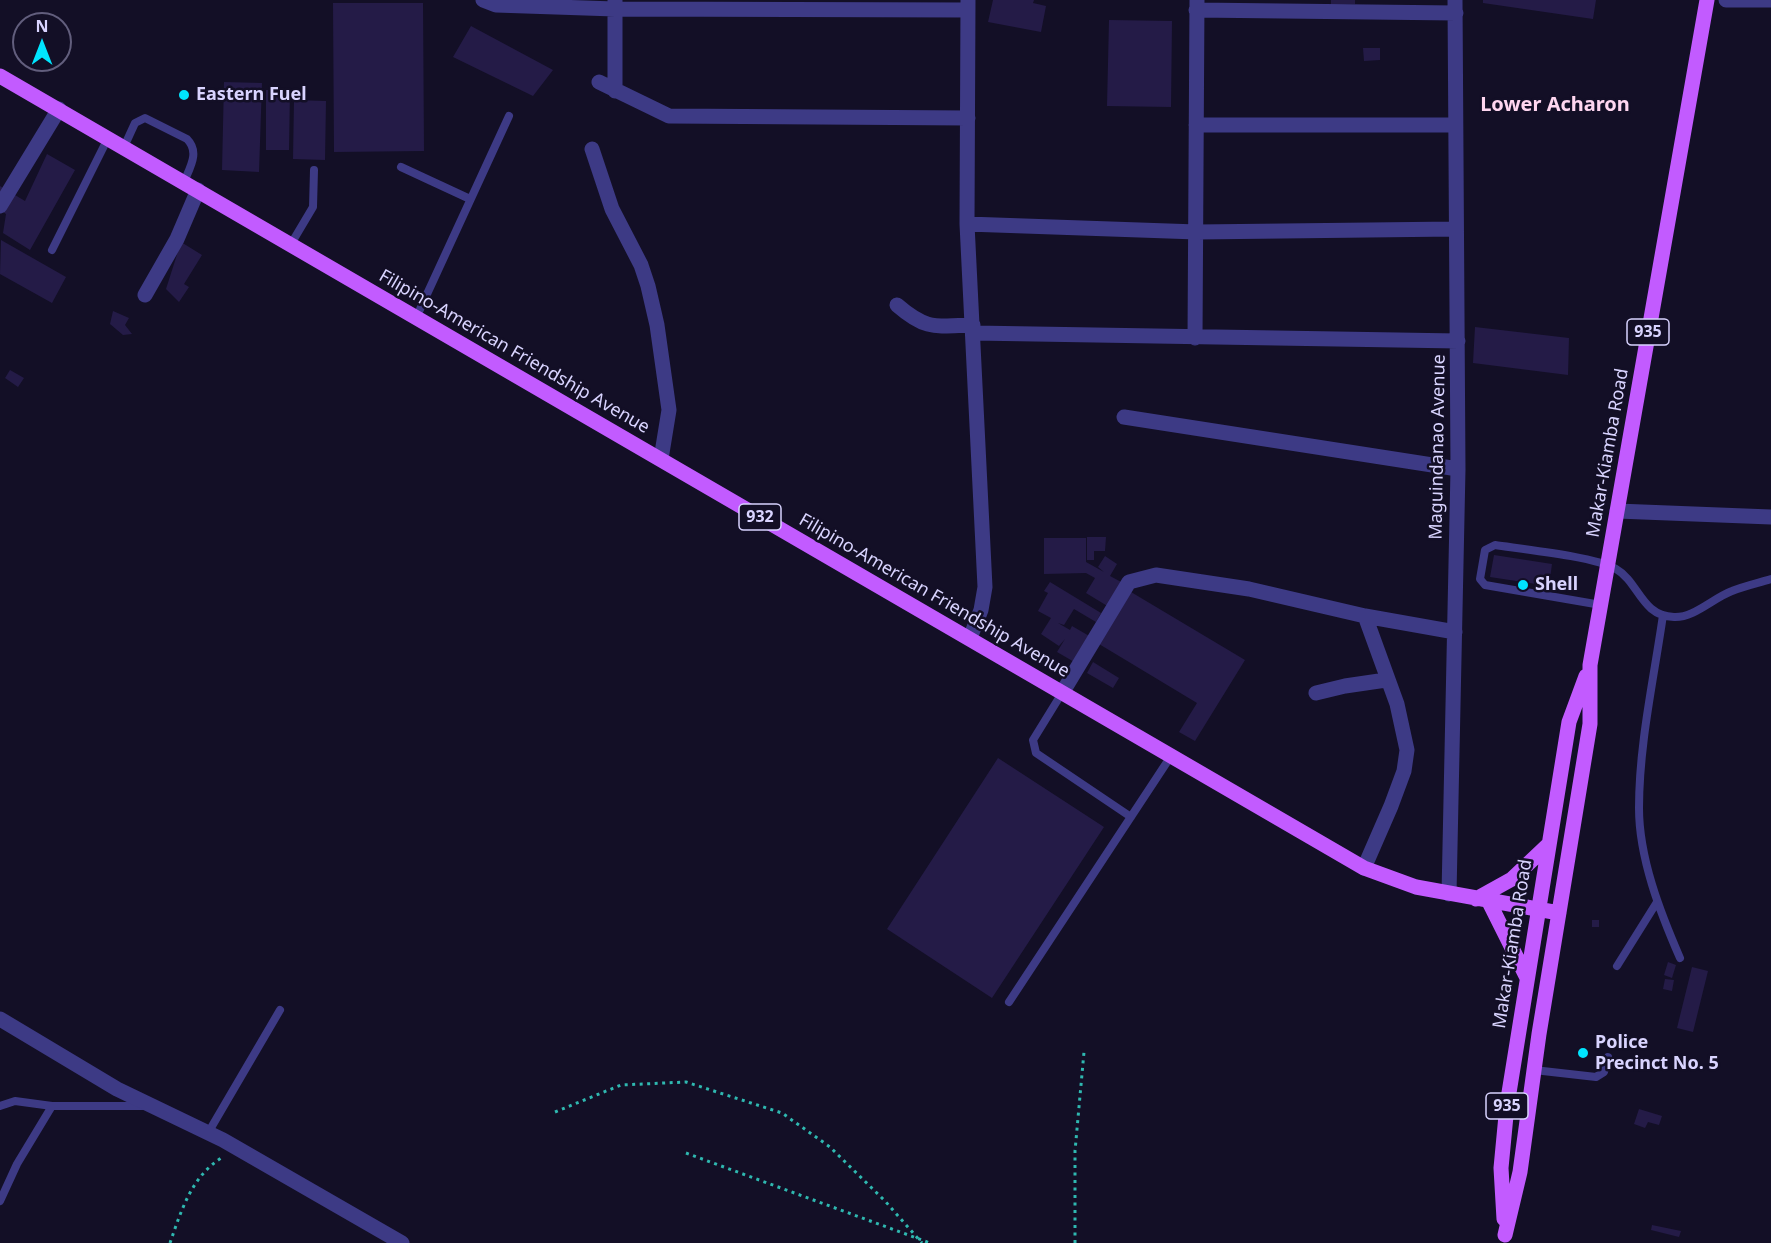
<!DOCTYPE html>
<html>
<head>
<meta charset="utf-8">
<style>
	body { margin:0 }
	#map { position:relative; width:1771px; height:1243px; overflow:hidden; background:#130f26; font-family:"Noto Sans",sans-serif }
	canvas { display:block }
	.north { position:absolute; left:12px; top:12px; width:60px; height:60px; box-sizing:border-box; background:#130f26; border:2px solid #625e7d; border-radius:50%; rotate:0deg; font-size:16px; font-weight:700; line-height:24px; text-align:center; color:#d9d4ff }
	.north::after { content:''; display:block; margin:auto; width:21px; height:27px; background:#00e5ff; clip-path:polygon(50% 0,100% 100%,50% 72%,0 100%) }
</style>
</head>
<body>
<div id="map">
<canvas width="1771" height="1243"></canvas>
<div class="north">N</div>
</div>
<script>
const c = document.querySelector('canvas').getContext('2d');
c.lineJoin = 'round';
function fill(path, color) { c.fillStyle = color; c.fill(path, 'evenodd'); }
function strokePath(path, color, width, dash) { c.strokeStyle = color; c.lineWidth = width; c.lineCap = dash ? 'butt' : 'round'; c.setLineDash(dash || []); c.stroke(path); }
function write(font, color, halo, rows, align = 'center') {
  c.font = font + ' "Noto Sans",sans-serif'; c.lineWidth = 5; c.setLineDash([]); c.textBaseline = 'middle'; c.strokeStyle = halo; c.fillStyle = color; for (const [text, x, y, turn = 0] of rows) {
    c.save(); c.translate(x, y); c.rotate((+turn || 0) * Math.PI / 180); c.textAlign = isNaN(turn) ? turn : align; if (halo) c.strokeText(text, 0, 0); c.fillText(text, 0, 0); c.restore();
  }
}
const building = new Path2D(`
	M993,0H1034L1033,3L1046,6L1041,32L988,22Z
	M1331,0H1355V4L1331,5Z
	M1483,0H1596L1593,19L1483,3Z
	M333,3H423L424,151L334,152Z
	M1109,20L1172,21L1171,107L1107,106Z
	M471,26L553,70L533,96L453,57Z
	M1363,48H1380V60L1364,61Z
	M224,82L262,83L259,172L222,170Z
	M266,90H290L289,150H266Z
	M294,100L326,101L325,160L293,159Z
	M47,154L75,170L30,250L3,233L6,214L0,210V186L25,201Z
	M1,240L66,277L52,303L0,274Z
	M181,242L202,255L184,284L189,287L179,302L166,289Z
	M113,311L129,318L125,325L132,334L123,335L110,324Z
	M1475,327L1569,338L1568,375L1473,363Z
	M10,370L24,378L18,387L5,378Z
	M1087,537H1106L1105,551H1094V560H1087Z
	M1044,538H1086V562L1104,572L1098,567L1105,556L1117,564L1110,576L1123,583L1109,607L1086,593L1095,578L1086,573L1044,574Z
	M1494,555L1552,564L1549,586L1490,577Z
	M1050,582L1101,613L1096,622L1074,609L1064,625L1058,623L1070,630L1072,626L1091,637L1076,663L1057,652L1065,639L1059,646L1041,634L1051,618L1038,611L1048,593L1044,591Z
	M1131,592L1245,660L1195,741L1179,732L1197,703L1099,644Z
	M1093,662L1119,678L1113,688L1087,673Z
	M998,758L1104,827L992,998L887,929Z
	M1592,920H1599V927H1592Z
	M1668,962L1676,965L1672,978L1664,975Z
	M1692,967L1708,971L1693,1032L1677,1028Z
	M1665,979L1674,980L1672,991L1663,989Z
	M1639,1109L1662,1116L1659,1125L1648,1122L1645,1128L1634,1124Z
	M1652,1225L1681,1231L1679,1237L1651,1230Z`);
const path = new Path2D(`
	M555,1112L621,1085L686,1082L782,1113L830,1147L885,1201L922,1243
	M686,1153L930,1243
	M170,1243C181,1211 192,1175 223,1157
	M1075,1243V1151L1084,1052`);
const lane = new Path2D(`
	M124,147L135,123L145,118L187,139C200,152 190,167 184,182
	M401,167L470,199
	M291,244L313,207L314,170
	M52,250L108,138
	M416,318L509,116
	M1601,605L1485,585L1480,579L1485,550L1495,545C1522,549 1597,557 1616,569C1639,582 1641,616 1674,617C1694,618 1713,598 1732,591C1744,586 1758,583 1771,579
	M1663,615C1654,678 1639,744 1639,808C1639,858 1660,912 1680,958
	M1062,693L1033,740L1036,753L1131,817
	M1617,966L1657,902
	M1009,1002L1171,756
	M1534,1070L1596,1077L1604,1072L1608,1057
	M0,1106L15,1101L52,1106
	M208,1133L280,1010
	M0,1201L17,1164L52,1106H144`);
const street = new Path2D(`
	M483,0L496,5L615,9L968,10
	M968,0L967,224L985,587L981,610L970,638
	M1726,0H1771
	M615,1V91
	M1196,10L1456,13
	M599,82L669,116L968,118
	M1196,125H1455
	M592,149L612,209L641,265L648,286L657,325L669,410L661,459
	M0,206L59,109
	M967,224L1197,232L1455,229
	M145,295L177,239L198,190
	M897,305C927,331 936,326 973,325
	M974,333L1458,341
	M1195,338L1197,0
	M1124,417L1458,469
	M1617,511L1771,517
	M1062,693L1129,582L1156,575L1249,589L1365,616
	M1316,693L1345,686L1386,680
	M1364,868L1391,806L1404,771L1407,750L1397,704L1365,616L1455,632
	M1449,894L1458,469L1455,0
	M0,1019L117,1089L223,1140L402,1243`);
const primary = new Path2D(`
	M0,76L1364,868L1416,887L1559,913
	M1476,899L1512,879L1549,844
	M1488,900L1527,978
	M1504,1219L1501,1168L1507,1105L1569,722L1586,676
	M1505,1235L1520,1172L1539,1034L1590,724V665L1707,0`);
const markers = [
	[184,95,6,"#00e5ff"],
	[1523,585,6,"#00e5ff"],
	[1583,1053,6,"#00e5ff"]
];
const shields = [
	[1648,332,42],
	[760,517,42],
	[1507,1106,42]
];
const shieldNames = [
	["935",1648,332],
	["932",760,517],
	["935",1507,1106]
];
const poiNames = [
	["Eastern Fuel",196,95],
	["Shell",1535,585],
	["Police",1595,1043],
	["Precinct No. 5",1595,1064]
];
const streetNames = [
	["Filipino-American Friendship Avenue",514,352,30],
	["Maguindanao Avenue",1438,447,-89],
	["Makar-Kiamba Road",1608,453,-80],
	["Filipino-American Friendship Avenue",934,596,30],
	["Makar-Kiamba Road",1513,944,-81]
];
const neighbourhoodNames = [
	["Lower Acharon",1555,105]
];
fill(building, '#241b47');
strokePath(path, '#2fb8b0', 3, [3, 4.5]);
strokePath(lane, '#3d3a85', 8);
strokePath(street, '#3d3a85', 15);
strokePath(primary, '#c25bff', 15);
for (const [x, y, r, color] of markers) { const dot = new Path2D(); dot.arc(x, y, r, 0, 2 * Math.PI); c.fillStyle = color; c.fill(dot); strokePath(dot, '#130f26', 2); }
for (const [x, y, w] of shields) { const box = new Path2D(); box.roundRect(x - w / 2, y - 13, w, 26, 4.5); c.fillStyle = '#130f26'; c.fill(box); strokePath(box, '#d9d4ff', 1.5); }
write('bold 16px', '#d9d4ff', null, shieldNames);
write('bold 18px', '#d9d4ff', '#130f26', poiNames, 'left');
write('18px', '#d9d4ff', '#130f26', streetNames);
write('bold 20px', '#ffd6f0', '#130f26', neighbourhoodNames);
</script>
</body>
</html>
